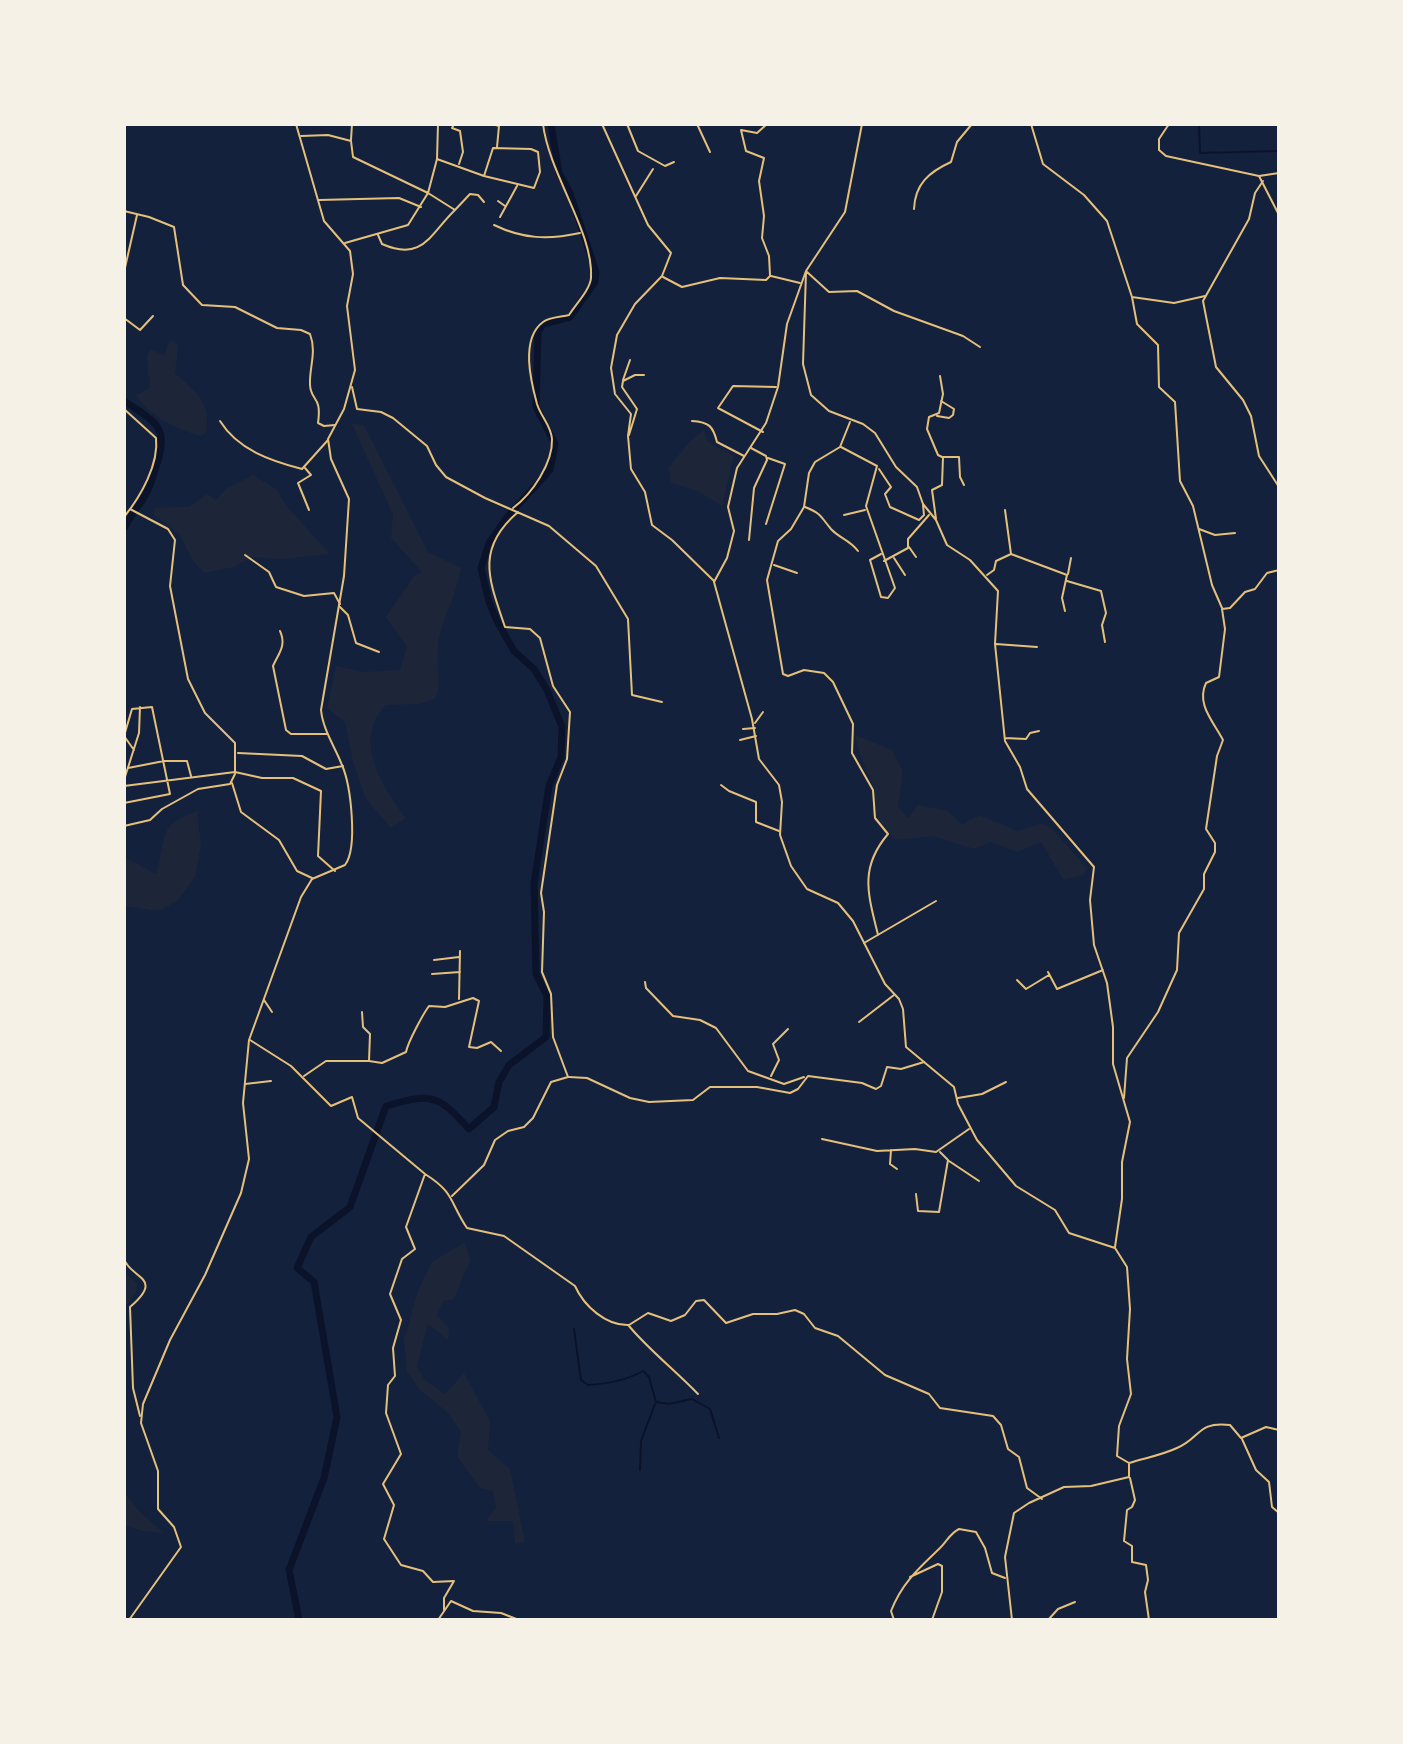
<!DOCTYPE html>
<html>
<head>
<meta charset="utf-8">
<style>
	body { margin:0 }
	#map { position:relative; width:1403px; height:1744px; overflow:hidden; background:#14213d; font-family:"Exo 2",sans-serif }
	canvas { display:block }
	.frame { position:absolute; inset:0; border:126px solid #f6f1e7; pointer-events:none }
</style>
</head>
<body>
<div id="map">
<canvas width="1403" height="1744"></canvas>
<div class="frame"></div>
</div>
<script>
const c = document.querySelector('canvas').getContext('2d');
c.lineJoin = 'round';
function fill(path, color) { c.fillStyle = color; c.fill(path, 'evenodd'); }
function strokePath(path, color, width, dash) { c.strokeStyle = color; c.lineWidth = width; c.lineCap = dash ? 'butt' : 'round'; c.setLineDash(dash || []); c.stroke(path); }
const green = new Path2D(`
	M171,339L178,345L175,373C195,392 212,401 206,433L200,436C175,428 150,417 136,395L150,388L147,357L150,349L164,355Z
	M352,424L364,425L428,552L461,568C457,595 439,624 438,649C436,668 443,681 435,699L419,704L386,705C352,740 382,786 406,818L391,828L366,799L353,762L345,722L327,708L336,666L364,672L400,670L407,647L386,617L414,576L422,572L391,538L393,515Z
	M704,430L708,442L734,456L722,506L698,491L671,483L669,467L689,442Z
	M253,475L276,489L289,509L330,554L281,559L253,557L233,567L204,573L193,561L179,534L154,515V508L189,507L207,494L216,500L227,488Z
	M855,735L892,750L903,772L898,807L908,818L918,805L948,811L962,825L979,815L1018,831L1042,823L1053,830L1087,868L1084,875L1063,879L1041,842L1017,852L990,842L974,849L933,836L895,840L872,815L875,790L860,755Z
	M197,811L201,845L195,877L177,901L158,911L124,906V857L156,874C161,861 162,833 171,825C177,819 189,815 197,811Z
	M465,1242L470,1260L454,1299L443,1301L437,1315L449,1329L448,1340L428,1324L417,1366L424,1379L445,1394L464,1373L490,1421L488,1450L510,1469L525,1542L515,1544L513,1521H486L496,1507L493,1491L480,1488L457,1456L461,1432L447,1412L419,1389L407,1371L404,1340L418,1291L432,1262Z
	M124,1273L137,1283L136,1293L124,1308Z
	M124,1492L140,1512L164,1533L142,1531L124,1525Z`);
const stream = new Path2D(`
	M1199,124L1200,153L1279,151
	M574,1329L581,1380L588,1385C608,1384 625,1381 643,1371L649,1377L656,1402L669,1404L692,1399L710,1409L719,1438
	M640,1470L641,1441L655,1404`);
const river = new Path2D(`
	M124,401C160,424 169,429 155,470C151,485 146,497 136,509
	M124,528L133,513
	M299,1620L289,1570L324,1478L337,1417L314,1282L297,1268L311,1237L350,1207L386,1106C431,1093 438,1094 469,1129L494,1107L499,1082L509,1065L546,1037L547,996L536,974L534,884L549,786L561,757L562,727L547,690L534,669L514,651L497,621L489,602L481,568L489,543L508,516L550,470L555,444L536,407L538,332L543,324L570,317L595,282L596,272L570,193L559,173L551,124`);
const minor = new Path2D(`
	M454,124L452,128L460,131L463,152L459,164
	M492,124L499,126L497,147
	M602,124L648,225L671,253L662,276L635,304L617,335L611,368L615,394L631,414L628,436L631,469L645,492L652,525L672,540L714,581
	M627,124L638,151L665,166L674,162
	M697,124L710,152
	M767,124L757,133L741,130L746,151L764,158L759,181L764,216L762,238L769,256L770,275
	M1031,124L1043,164L1084,195L1107,221L1132,297L1174,303L1205,296
	M301,136L328,135L351,141L353,157L428,193L437,159L438,124
	M351,140L352,124
	M437,159L484,176L534,188L540,172L538,152L531,149L493,148L484,176
	M1259,176L1279,173
	M636,196L653,169
	M319,200L399,198L421,207
	M498,201L505,206
	M914,209C915,184 929,172 951,162L957,142L972,124
	M124,211L149,217L174,227L183,285L202,305L235,307L277,328L301,330L310,334C317,352 309,368 310,385C311,402 322,395 318,423L324,426L335,425
	M500,217L517,186
	M494,225C523,239 548,240 580,233
	M378,235L382,244C423,262 430,234 455,210
	M345,243L408,225L428,193L455,210L470,194L478,195L484,202
	M124,272L137,215
	M806,272L803,364L811,395L829,411L863,424L875,433L896,467L917,487L923,504L936,520L947,545L970,560L998,591L995,644L1005,741L1020,767L1027,789L1094,867L1090,900L1094,945L1107,983L1113,1027V1064L1130,1122L1122,1162V1199L1115,1247
	M807,272L829,292L857,291L894,311L963,336L980,347
	M771,276L800,283
	M663,277L682,287L720,278L766,280L770,276
	M1132,297L1137,324L1158,345L1159,387L1175,402L1180,481L1193,506L1212,585L1222,608
	M124,318L140,330L153,316
	M940,376L943,394L939,413L929,417L927,429L938,455L942,457
	M623,380L630,360
	M352,387L357,409L381,412L393,418L427,446L436,465L446,477L485,498L549,526L596,566L628,619L632,695L662,702
	M124,409L156,438C159,464 141,496 124,517
	M937,416L949,418L953,415L954,409L941,401
	M220,421C238,450 271,461 302,469L328,440
	M692,421C709,422 713,426 717,442L744,456
	M850,422L840,447L815,462L809,473L804,507L791,529L778,541L767,580L783,674L788,676L804,670L824,673L833,682L853,724L852,753L873,790L875,818L888,834C859,868 868,894 878,935
	M763,432L718,408L733,386L776,387
	M629,435L637,409L622,387L623,381L635,375H644
	M841,447L877,466L866,506L895,588L888,598L881,597L870,560L881,554
	M305,468L311,475L298,483L309,510
	M879,469L891,487L885,494L890,507L919,520L924,515L923,505
	M805,507C822,514 820,516 831,529C839,538 850,540 858,551
	M513,508C532,494 553,463 552,439C551,425 541,417 537,404C531,382 520,339 543,322C549,317 561,317 569,315C575,305 590,290 591,278C594,233 549,174 543,124
	M130,509L168,529L175,540L170,586L188,679L205,713L235,743V772
	M1005,510L1011,554L1067,575L1062,598L1065,611
	M844,515L865,510
	M936,519L932,490L942,485L943,457H959L960,477L964,485
	M766,524L785,464L768,458
	M1199,529L1215,535L1235,533
	M749,540L754,488L767,460L766,456L751,448
	M909,547L916,557
	M245,555L269,572L276,587L304,596L334,593L340,604
	M894,558L905,575
	M884,561L908,548V539L929,515
	M774,565L797,573
	M1068,574L1071,558
	M987,575L994,570L996,561L1011,554
	M1067,581L1101,591L1106,613L1102,625L1105,642
	M340,607L348,615L356,643L379,652
	M280,631C287,646 278,654 273,666L286,730L291,734H327
	M996,644L1037,647
	M755,723L763,712
	M743,729L755,728
	M1005,738L1026,739L1030,733L1039,731
	M740,740L756,736
	M238,753L302,756L326,769L343,766
	M128,768L164,761H187L191,776
	M124,780L139,733L140,707
	M232,783L241,812L279,840L297,871L312,878
	M721,785L729,791L756,802V822L779,831
	M124,786L235,772L262,778H293L321,791L318,856L335,871
	M124,803L170,794L152,707L132,709L124,736L134,750
	M124,826L150,820L162,809L198,789L230,784L235,774
	M864,943L936,901
	M434,960L459,957
	M1048,972L1057,989L1103,970
	M432,974L460,972
	M1017,980L1026,989L1049,975
	M645,982L646,988L673,1016L700,1020L716,1028L748,1071L784,1084L804,1077
	M459,999L460,951
	M264,1000L272,1012
	M859,1022L894,995
	M250,1040L291,1066L331,1106L352,1097L358,1118L425,1174L406,1227L415,1249L402,1259L390,1294L401,1320L393,1348L395,1376L388,1385L386,1413L401,1454L383,1484L394,1505L384,1539L401,1565L423,1571L433,1582L454,1581L444,1598V1610
	M369,1061L382,1063L406,1052C408,1042 423,1014 429,1006L445,1007L473,998L479,1001L469,1047L477,1048L491,1042L501,1051
	M304,1076L326,1061H369L370,1034L363,1027L362,1012
	M771,1076L779,1060L773,1044L788,1029
	M569,1077L587,1078L630,1098L649,1102L693,1100L710,1087H757L790,1093L798,1089L808,1076L862,1083L876,1089L881,1086L887,1067L901,1069L924,1062
	M245,1084L271,1081
	M958,1098L982,1094L1006,1082
	M1124,1098L1127,1058L1158,1012L1177,970L1179,933L1204,889V874L1215,852V843L1206,829L1217,756L1223,740C1213,721 1196,704 1206,683L1219,677L1225,629L1222,609L1230,608L1245,592L1255,589L1267,573L1279,570
	M822,1139L877,1151L915,1149L936,1152L969,1129
	M891,1150L890,1164L897,1169
	M949,1161L979,1181
	M425,1174C455,1193 449,1201 467,1228L504,1236L575,1286C584,1306 606,1326 629,1325L648,1313L671,1321L685,1315L696,1301L704,1300L726,1323L753,1314H777L795,1310L804,1314L815,1328L838,1336L885,1375L929,1394L940,1408L993,1416L1001,1425L1008,1449L1019,1457L1027,1488L1042,1499
	M916,1194L918,1211L939,1212L948,1160L940,1152
	M452,1196L484,1165L495,1140L508,1131L524,1127L533,1118L551,1082L568,1077L553,1037L551,994L542,972L544,912L541,893L557,785L567,759L570,712L553,686L540,638L530,629L505,627C489,580 475,549 518,512
	M124,1259C131,1279 165,1277 130,1307L133,1388L140,1416
	M629,1326C650,1351 675,1370 698,1394
	M1242,1439L1256,1470L1269,1482L1272,1507L1279,1513
	M1130,1478L1135,1500L1132,1507L1127,1510L1124,1541L1132,1546V1562L1146,1565L1148,1580L1145,1592L1149,1620
	M910,1577L938,1564L942,1566V1592L932,1620
	M438,1620L451,1601L473,1611L501,1613L519,1620
	M894,1620L891,1611C902,1583 918,1569 939,1549C947,1542 949,1534 959,1529L976,1532L985,1548L992,1573L1005,1578
	M1012,1620L1005,1557L1014,1513L1029,1503L1064,1487L1091,1486L1129,1477V1464
	M1048,1620L1058,1609L1075,1602`);
const tertiary = new Path2D(`
	M862,124L845,212L806,271L787,324L778,387L766,423L737,468L728,507L734,531L727,558L714,582L752,719L759,759L779,785L782,802L780,835L791,866L807,889L838,903L853,921L885,984L899,999L903,1009L906,1047L954,1087L958,1104L977,1140L1016,1186L1055,1210L1069,1233L1115,1248L1127,1267L1130,1309L1127,1359L1131,1394L1119,1426L1117,1456L1129,1463C1145,1458 1162,1455 1177,1448C1201,1438 1197,1421 1230,1425L1241,1438L1266,1427L1279,1430
	M1169,124L1159,139V150L1166,156L1259,176L1279,215
	M1263,181L1255,193L1249,219L1203,301L1216,367L1243,400L1251,416L1259,456L1279,487
	M129,1620L181,1547L174,1527L158,1509V1471L141,1423L143,1404L170,1340L205,1275L241,1193L249,1159L243,1103L249,1040L301,897L312,879L345,865C358,848 351,786 342,765C335,747 323,730 321,710L344,576L349,499L331,459L328,439L344,409L355,370L347,306L353,274L350,251L324,221L296,124`);
fill(green, '#1d2539');
strokePath(stream, '#0b132b', 2);
strokePath(river, '#0b132b', 7);
strokePath(minor, '#e5c07b', 2);
strokePath(tertiary, '#e5c07b', 2);
</script>
</body>
</html>
